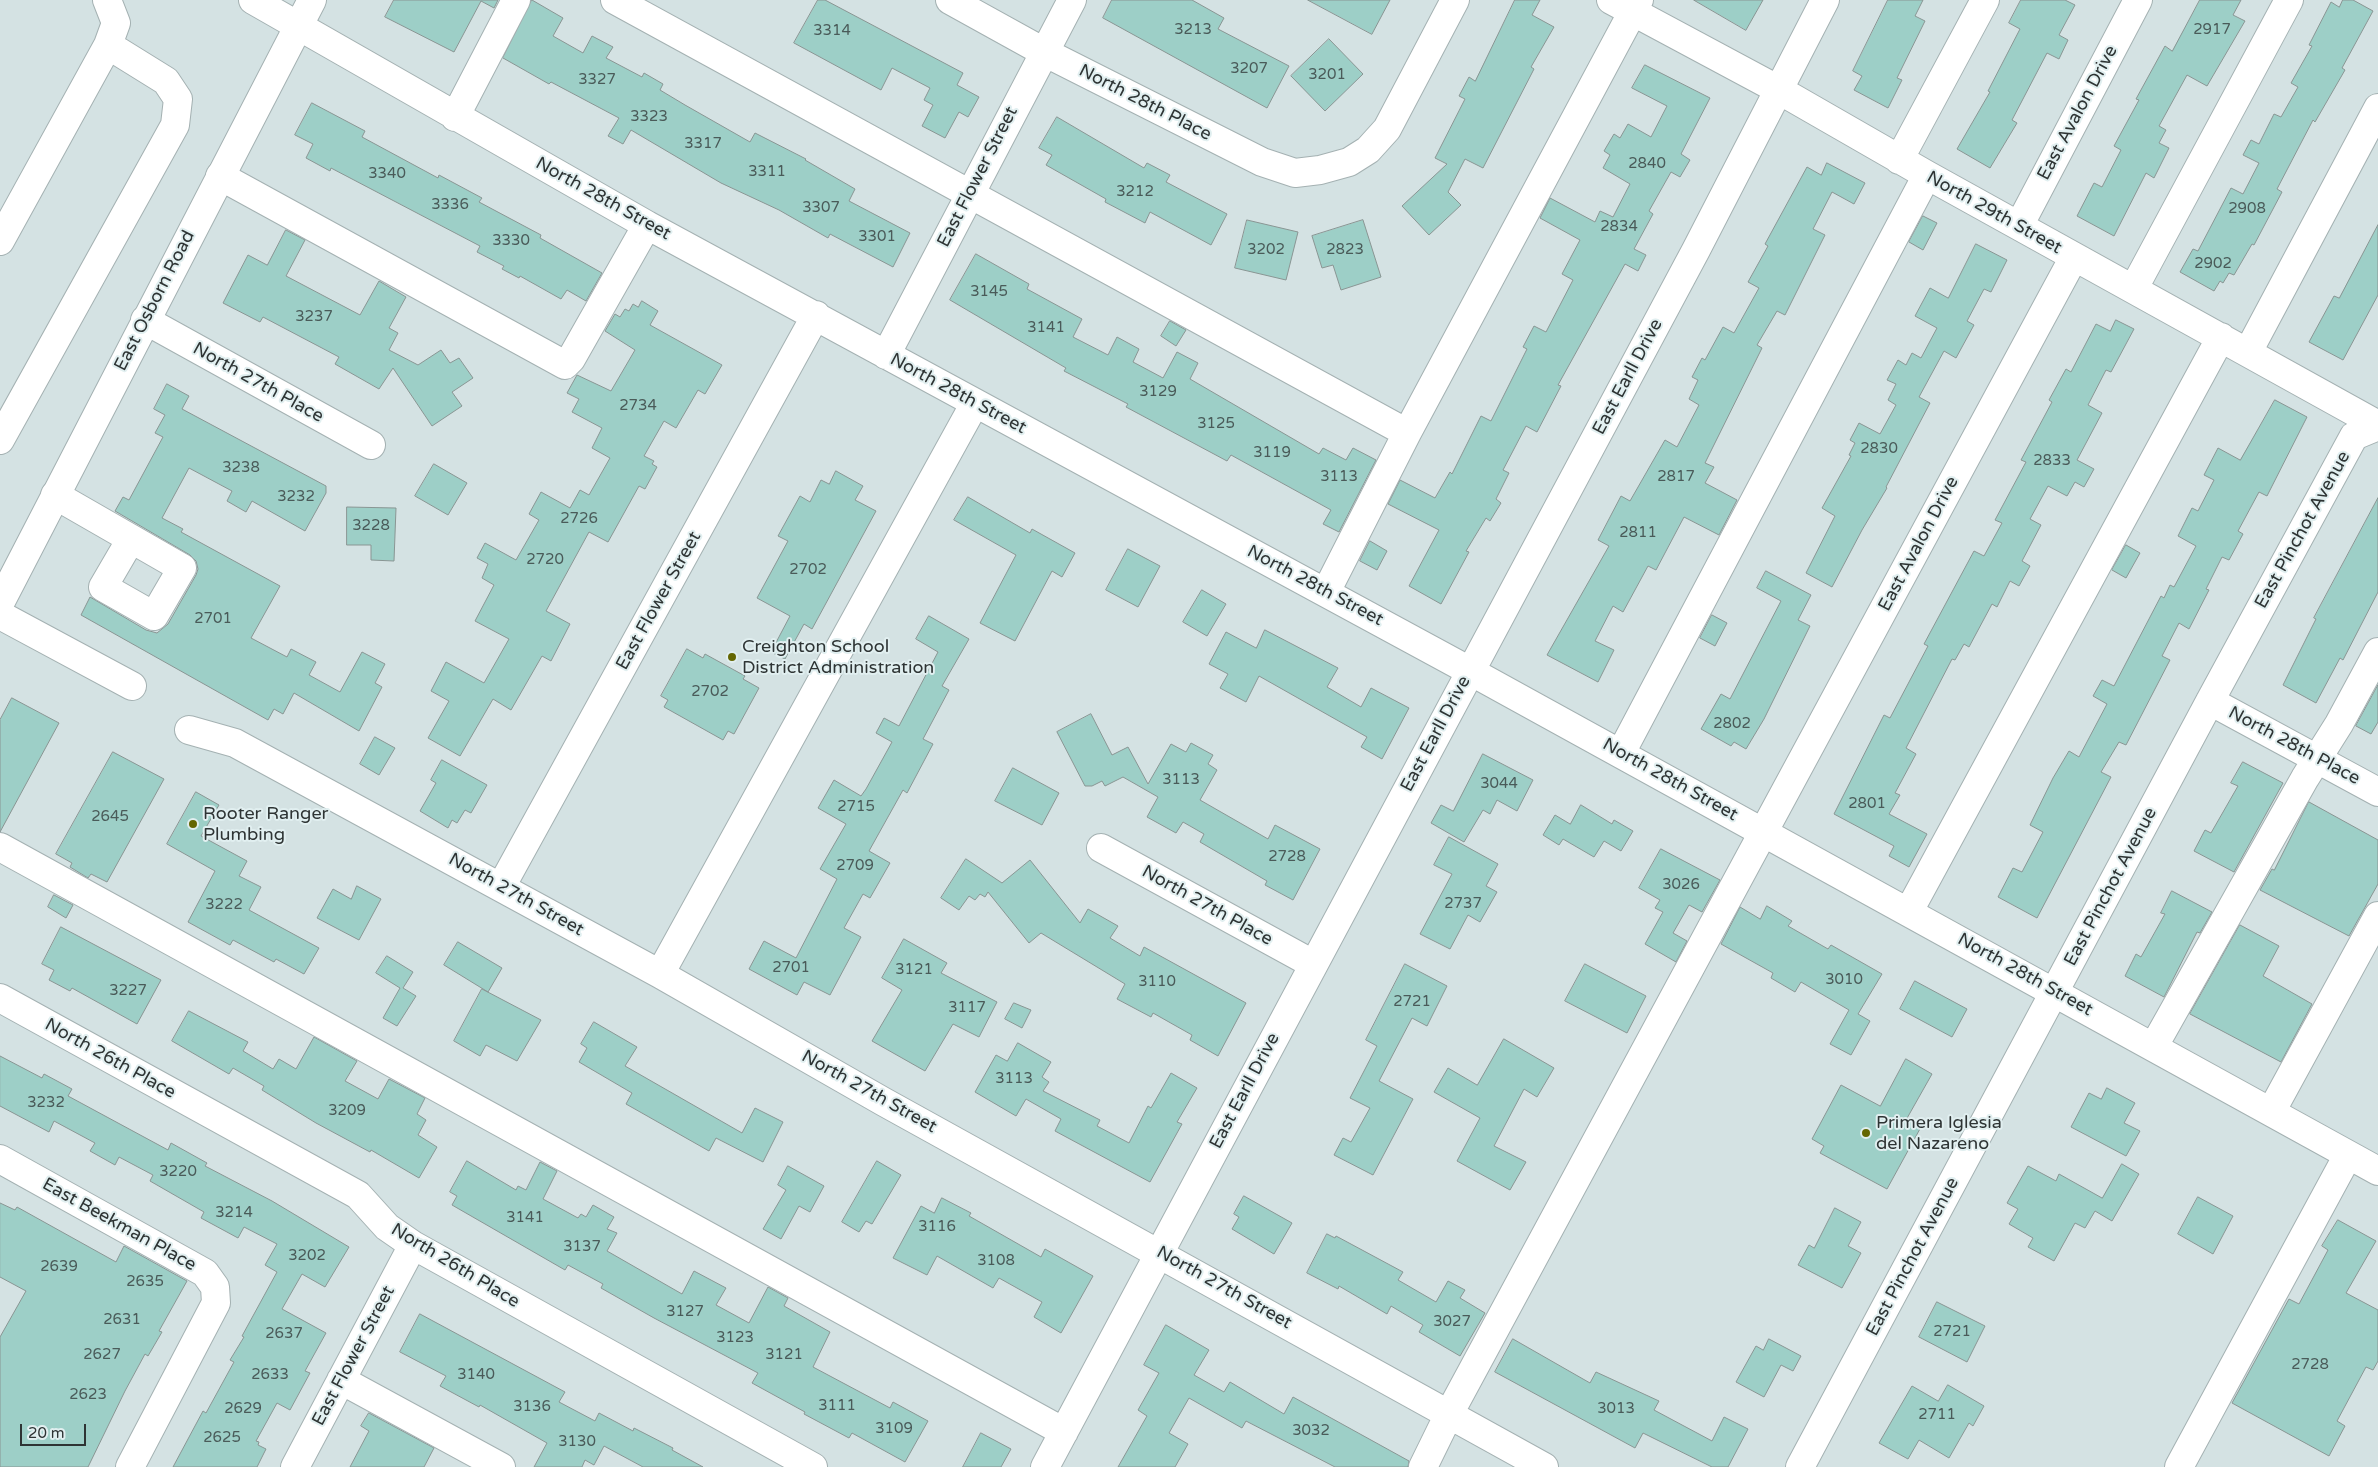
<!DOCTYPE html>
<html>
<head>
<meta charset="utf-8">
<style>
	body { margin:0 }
	#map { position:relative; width:2378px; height:1467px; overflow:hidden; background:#d4e2e3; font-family:"Varela Round",sans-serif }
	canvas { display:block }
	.scale { position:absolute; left:20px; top:1424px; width:66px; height:22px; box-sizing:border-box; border:2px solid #2e3434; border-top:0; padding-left:6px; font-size:15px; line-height:18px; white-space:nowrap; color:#2e3434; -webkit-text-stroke:4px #e1eff0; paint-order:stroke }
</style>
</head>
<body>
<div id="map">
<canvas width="2378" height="1467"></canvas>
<div class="scale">20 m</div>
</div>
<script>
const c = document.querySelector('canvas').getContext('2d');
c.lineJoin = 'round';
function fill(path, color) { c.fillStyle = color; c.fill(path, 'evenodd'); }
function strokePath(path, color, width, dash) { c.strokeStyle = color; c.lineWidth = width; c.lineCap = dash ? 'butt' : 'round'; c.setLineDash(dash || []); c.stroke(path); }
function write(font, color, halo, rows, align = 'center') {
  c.font = font + ' "Varela Round",sans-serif'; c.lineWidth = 4; c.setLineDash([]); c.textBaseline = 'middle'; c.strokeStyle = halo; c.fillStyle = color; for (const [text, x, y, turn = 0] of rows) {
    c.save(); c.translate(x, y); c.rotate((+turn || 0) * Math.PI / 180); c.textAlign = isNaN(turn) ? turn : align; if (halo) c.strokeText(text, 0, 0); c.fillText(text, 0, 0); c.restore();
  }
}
const building = new Path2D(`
	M394,0H498L494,8L481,1L454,52L385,17Z
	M532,0L563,18L553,36L583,53L592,36L613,47L606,58L642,77L644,73L663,84L660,90L685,105L750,142L755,133L806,159L805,160L855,189L849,201L910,233L893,267L830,234L828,238L779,210L721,183L631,130L623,144L608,136L619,118L551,82L549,84L503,58Z
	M818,0H825L963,73L957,85L979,97L968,117L959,112L945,138L922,126L933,105L924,100L930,88L892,68L881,90L794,43Z
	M1112,0H1192L1224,18L1218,29L1289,66L1267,108L1103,18Z
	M1308,0H1390L1372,34Z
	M1515,0H1540L1532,15L1554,27L1531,67L1534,69L1483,168L1465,159L1448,192L1461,205L1429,235L1402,206L1447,164L1435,158L1465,99L1459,96L1469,77L1475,81Z
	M1694,0H1763L1746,30Z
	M1888,0H1923L1915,16L1925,21L1897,78L1902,80L1888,108L1854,90L1862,76L1853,71Z
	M2021,0H2065L2075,5L2059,35L2068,40L2059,59L2047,53L2012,120L2017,123L1990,168L1957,149L1990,92L1988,91L2020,29L2009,23Z
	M2200,0H2241L2233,15L2245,21L2207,86L2187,75L2159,126L2166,130L2159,143L2169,148L2154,178L2146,173L2114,236L2077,216L2094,183L2102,187L2121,150L2114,146L2139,100L2136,99L2165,46L2172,51Z
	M2343,0H2353L2373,11L2342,68L2345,70L2315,122L2313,120L2277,189L2282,192L2254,245L2252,244L2234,275L2229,273L2223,283L2220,281L2214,291L2180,272L2193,249L2198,251L2231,188L2243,194L2259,163L2243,155L2251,140L2259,144L2274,114L2281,117L2298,87L2291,83L2312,46L2309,45L2331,2L2339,7Z
	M1329,39L1363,74L1325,111L1291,76Z
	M1645,65L1710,98L1681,154L1690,160L1680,177L1671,172L1649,211L1653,214L1634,249L1646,255L1638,271L1625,264L1558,385L1561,386L1537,432L1526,426L1503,470L1509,473L1496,499L1501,503L1490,521L1486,518L1466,551L1469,552L1441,604L1409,586L1439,530L1388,504L1400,480L1435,498L1450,472L1452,474L1481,416L1491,421L1527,349L1523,347L1534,326L1546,332L1573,280L1562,274L1580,240L1540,218L1550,198L1595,222L1600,211L1613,217L1630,184L1603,168L1610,155L1604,151L1614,134L1620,138L1628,124L1651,137L1667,106L1632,88Z
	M312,103L365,131L362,137L438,178L439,175L482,198L479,202L541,235L540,238L602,273L586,301L567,290L561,299L520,276L519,278L502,269L504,266L477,252L480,246L331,168L330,171L306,158L313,144L295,135Z
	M1057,117L1144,168L1147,163L1170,175L1166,182L1227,214L1211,245L1150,212L1145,223L1105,202L1106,199L1046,165L1052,155L1039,148Z
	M1827,163L1865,183L1854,204L1832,192L1813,229L1825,235L1785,315L1777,311L1757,345L1762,348L1705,463L1714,467L1705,483L1737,500L1719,535L1684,517L1656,570L1648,566L1623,612L1613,606L1595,641L1614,650L1598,682L1547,655L1609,546L1598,540L1621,496L1630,501L1665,440L1677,447L1699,405L1689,399L1698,380L1692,377L1702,358L1705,360L1723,327L1734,333L1759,288L1748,282L1768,246L1765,244L1807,167L1821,175Z
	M1923,216L1937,223L1923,250L1909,242Z
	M1247,220L1298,232L1286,280L1235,268Z
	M1363,220L1381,277L1341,290L1333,265L1322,268L1312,236Z
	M2378,225V295L2343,360L2309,342L2334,296L2339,298Z
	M286,230L305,240L286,276L360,315L379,281L406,297L389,328L398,333L389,350L418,365L441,350L450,363L459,358L473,378L452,392L462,406L432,426L393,368L379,389L335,364L339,357L263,317L260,322L223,303L248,255L267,265Z
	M1976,244L2007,260L1991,292L1984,289L1967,321L1974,325L1956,358L1944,351L1919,397L1930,403L1886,487L1887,488L1862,530L1832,587L1806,573L1835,516L1822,508L1851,456L1849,455L1855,443L1850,440L1859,423L1880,434L1896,405L1888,400L1896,384L1887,380L1898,360L1906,365L1912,353L1921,358L1937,328L1915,316L1930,288L1948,298Z
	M976,254L1029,284L1027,289L1082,319L1073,337L1108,355L1117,337L1139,349L1133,362L1163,378L1177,352L1198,363L1190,379L1319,454L1323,448L1346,460L1353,448L1376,460L1339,532L1323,524L1331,510L1231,455L1227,461L1126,407L1128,404L1064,371L1066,368L950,300Z
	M642,301L658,311L650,325L722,365L705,394L698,390L676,428L664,421L644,456L654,461L652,464L657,467L645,489L639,486L608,542L589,532L546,611L570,624L551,661L542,656L511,710L493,699L460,756L428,738L449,701L431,691L446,662L484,683L509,639L475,621L494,585L482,578L488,564L477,558L485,543L516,560L539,520L529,514L541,492L570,508L580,490L589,495L610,458L592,448L602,428L572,412L579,399L567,393L577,375L611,391L635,350L605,331L615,314L620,317L625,309L629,311L633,304L638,307Z
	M2116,320L2134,329L2111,372L2106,370L2088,405L2102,413L2077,460L2094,469L2084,487L2075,482L2067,496L2048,486L2030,519L2041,525L2022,561L2030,566L2019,586L2010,581L1997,607L1992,604L1969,647L1964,644L1955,660L1952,659L1906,748L1916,754L1895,793L1900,795L1889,814L1927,834L1909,867L1889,856L1894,846L1834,814L1884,715L1890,718L1928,646L1924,644L1974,551L1984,556L2002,523L1995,520L2026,462L2021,460L2052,402L2049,400L2066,369L2071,372L2096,324L2110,331Z
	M1170,321L1186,330L1176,346L1161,336Z
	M167,384L189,396L182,409L326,486V493L305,531L252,501L246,512L227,501L232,491L189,468L162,518L183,529L181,532L280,586L251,638L287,657L291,649L316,662L309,675L340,692L362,652L385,664L375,683L382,687L359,731L294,693L283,714L274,709L268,720L81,615L90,597L146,630L157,633L168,624L196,575L198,569L196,561L190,555L115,511L123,497L129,500L163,437L155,433L165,415L154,409Z
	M2275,400L2307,417L2267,496L2259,492L2238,531L2243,534L2229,560L2222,557L2206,589L2209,590L2189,629L2179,623L2162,656L2170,660L2126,745L2119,742L2101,772L2111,777L2037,918L1998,897L2013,868L2022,872L2043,832L2030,825L2053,778L2069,751L2079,757L2107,704L2093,696L2102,680L2114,686L2161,596L2164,598L2170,585L2174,587L2196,546L2178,536L2192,508L2198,511L2214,480L2204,475L2218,448L2240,460Z
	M434,464L467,483L448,515L415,496Z
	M836,471L863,486L855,500L876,511L812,629L804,624L785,659L771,652L790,616L757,598L788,541L778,536L800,496L810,502L821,480L829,484Z
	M968,497L1030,533L1032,529L1075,553L1062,577L1052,571L1015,641L980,623L1016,555L954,520Z
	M2378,498V592L2343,660L2340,658L2316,703L2283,685L2316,619L2314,618Z
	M347,507L396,508L394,561L371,560V545H347Z
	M1370,541L1387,551L1377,570L1360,561Z
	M2126,545L2140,553L2126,578L2112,570Z
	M1128,549L1160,566L1138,607L1106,590Z
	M1766,571L1811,595L1798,620L1810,626L1764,719L1746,749L1734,742L1731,746L1701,729L1721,694L1730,699L1781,601L1757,588Z
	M1202,590L1226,604L1207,636L1183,622Z
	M1712,615L1727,623L1715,646L1700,638Z
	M929,616L969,639L942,686L949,690L923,739L933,744L907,793L903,790L869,851L890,863L870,898L863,894L844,928L861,937L830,995L804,982L797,995L749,969L764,941L796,958L837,879L820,869L846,824L818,808L834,780L861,796L866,789L892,742L876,733L884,718L899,726L938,652L916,639Z
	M1265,630L1338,668L1327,687L1361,707L1371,688L1409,708L1382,759L1361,747L1367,737L1259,676L1246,702L1220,688L1228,674L1209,664L1226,632L1256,648Z
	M687,649L703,658L705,654L745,676L743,679L759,688L734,734L728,731L723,740L664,707L668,700L661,696Z
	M2378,685V722L2371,734L2356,726Z
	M12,698L59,723L0,832V720Z
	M1091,714L1112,755L1128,747L1148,784L1171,744L1186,752L1191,743L1213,755L1208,764L1217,770L1200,800L1268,839L1275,825L1320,849L1293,900L1265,885L1267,881L1200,842L1204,834L1183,822L1176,833L1147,817L1158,797L1123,777L1105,786L1102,781L1092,786H1085L1057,732Z
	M375,737L395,748L379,775L360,764Z
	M113,752L164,779L107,882L91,874L88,878L70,867L72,863L56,854Z
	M1483,754L1533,780L1517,811L1497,800L1490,814L1483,810L1464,842L1431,823L1441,805L1453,811Z
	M442,760L487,785L471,813L465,810L457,823L452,820L448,828L420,811L436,783L431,780Z
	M2243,762L2283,783L2234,872L2194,851L2205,830L2211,833L2238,786L2231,783Z
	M1013,768L1059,793L1042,825L995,801Z
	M196,792L219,805L201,836L247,861L239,876L261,887L249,910L319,948L304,974L276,959L274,962L233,940L230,945L188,922L215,871L167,844Z
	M2309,802L2378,840V884L2349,936L2260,890L2272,869L2274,870Z
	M1581,805L1612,824L1614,820L1633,831L1621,851L1604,841L1594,857L1563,839L1559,845L1543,835L1555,815L1570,824Z
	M1449,837L1498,864L1486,886L1497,892L1480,922L1468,915L1450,949L1420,934L1452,874L1434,865Z
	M1661,849L1720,880L1702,912L1689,905L1673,933L1687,941L1676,962L1645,944L1663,912L1655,908L1660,900L1639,888Z
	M966,859L1002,883L1030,860L1080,923L1088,909L1118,926L1110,938L1140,956L1144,947L1246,1003L1218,1056L1190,1040L1192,1035L1153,1013L1151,1017L1117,999L1125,984L1041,933L1029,943L988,892L985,897L980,894L975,900L969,896L959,910L941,898Z
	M357,886L381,899L359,940L317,918L333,889L351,899Z
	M2172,891L2212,912L2200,933L2197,932L2164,997L2125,976L2136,954L2141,957L2165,914L2161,913Z
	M54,895L73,905L66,918L48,907Z
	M1767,906L1792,921L1788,926L1828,949L1831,945L1882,974L1858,1014L1870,1021L1851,1055L1830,1044L1849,1010L1801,982L1795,992L1771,978L1773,973L1721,944L1740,907L1760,919Z
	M2240,925L2279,946L2263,976L2312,1004L2281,1062L2190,1014Z
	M61,927L161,980L137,1024L72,988L70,991L49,980L54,970L42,964Z
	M904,939L947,963L941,973L997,1002L979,1037L953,1024L925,1071L872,1041L902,990L882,978Z
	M458,942L502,968L488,992L444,965Z
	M387,956L413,972L403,988L416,996L397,1026L383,1018L400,988L376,973Z
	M1405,964L1447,986L1427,1026L1412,1018L1379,1081L1413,1099L1373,1175L1334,1155L1343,1138L1351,1142L1370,1108L1350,1098L1377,1046L1366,1040Z
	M1585,964L1646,996L1627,1033L1565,1001Z
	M1915,981L1967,1009L1952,1037L1900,1009Z
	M482,989L541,1020L517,1061L486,1045L480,1056L454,1041Z
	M1014,1003L1031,1010L1022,1028L1005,1019Z
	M189,1011L248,1042L243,1051L273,1069L279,1059L296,1069L314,1037L357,1061L345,1081L378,1099L389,1079L425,1098L417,1114L426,1120L418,1135L437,1147L419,1178L371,1150L370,1152L316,1123L262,1090L264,1086L233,1068L229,1074L172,1041Z
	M594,1022L637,1047L625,1066L742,1133L755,1108L783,1122L763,1162L716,1138L709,1151L626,1104L632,1093L579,1062L587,1048L581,1044Z
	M1504,1039L1554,1068L1537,1097L1524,1089L1494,1146L1526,1162L1510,1190L1457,1161L1480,1118L1434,1092L1448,1068L1477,1085Z
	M1018,1043L1051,1062L1042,1077L1049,1082L1043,1091L1100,1120L1097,1126L1129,1143L1148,1106L1151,1108L1171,1073L1197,1088L1177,1122L1182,1124L1150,1182L1055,1131L1061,1119L1026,1099L1016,1116L975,1092L996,1055L1007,1061Z
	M0,1056L42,1078L44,1074L72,1089L68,1096L168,1150L171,1143L207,1163L205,1166L272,1201L349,1247L325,1287L302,1274L282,1309L326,1333L305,1371L310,1373L290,1410L277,1403L256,1441L259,1442L258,1445L266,1449L257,1467H173L203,1411L206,1413L234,1362L230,1360L244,1337L242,1336L277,1272L265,1265L277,1244L244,1227L238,1238L201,1218L204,1212L150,1181L153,1175L119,1157L115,1165L90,1151L95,1143L54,1121L49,1132L0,1106Z
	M1906,1059L1932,1074L1906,1120L1921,1127L1887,1189L1820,1153L1824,1146L1812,1139L1841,1085L1880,1106Z
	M2107,1088L2135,1103L2124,1123L2140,1131L2126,1156L2071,1127L2089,1093L2101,1099Z
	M467,1161L516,1190L518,1186L526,1190L540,1162L557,1171L543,1199L578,1218L581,1214L586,1217L593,1205L614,1217L607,1229L617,1233L607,1251L682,1294L694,1271L726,1288L716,1305L749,1323L768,1287L788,1298L784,1306L830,1332L813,1367L890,1408L893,1402L928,1421L905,1462L852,1433L849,1438L804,1414L805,1412L752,1383L758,1373L654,1318L601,1288L603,1284L568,1265L565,1270L452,1205L457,1196L450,1192Z
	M877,1161L901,1175L872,1224L866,1221L859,1232L842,1222Z
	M2122,1164L2139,1174L2112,1221L2095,1211L2085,1228L2075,1223L2054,1261L2028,1247L2033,1238L2009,1224L2018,1209L2007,1203L2028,1166L2056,1181L2059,1174L2102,1198Z
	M788,1166L824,1186L810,1212L799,1206L781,1239L763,1229L786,1190L778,1185Z
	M1244,1196L1292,1223L1274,1254L1232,1229L1239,1217L1234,1214Z
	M2198,1197L2233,1216L2213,1254L2178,1234Z
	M942,1198L971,1213L969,1216L1041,1257L1045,1249L1093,1276L1061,1333L1034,1317L1042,1302L999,1278L993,1288L937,1256L927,1275L893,1258L921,1206L934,1213Z
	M0,1203L15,1210L17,1207L116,1262L124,1246L187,1281L159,1331L162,1332L148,1356L145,1354L125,1391L88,1467H0V1337L26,1291L0,1277Z
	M1835,1208L1861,1222L1848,1246L1861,1253L1842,1288L1798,1265L1809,1245L1814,1248Z
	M2338,1220L2376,1241L2346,1293L2378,1310V1361L2373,1370L2366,1367L2337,1421L2345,1426L2329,1456L2232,1403L2289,1299L2299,1304L2328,1250L2322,1246Z
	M1327,1234L1335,1238L1336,1236L1403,1272L1398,1280L1436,1302L1448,1281L1465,1290L1460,1298L1485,1313L1460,1356L1419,1332L1423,1325L1391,1306L1387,1314L1339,1286L1338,1289L1307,1273Z
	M1937,1302L1985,1326L1967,1362L1919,1337Z
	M420,1314L565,1392L559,1402L595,1421L599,1413L633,1431L634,1428L673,1448L672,1450L703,1467H643L604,1446L594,1465L585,1460L582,1467H534L547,1443L480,1405L479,1407L440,1386L446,1376L400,1352Z
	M1166,1325L1209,1350L1194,1375L1224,1392L1230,1382L1284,1414L1293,1397L1409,1461L1408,1467H1335L1246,1421L1242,1428L1189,1398L1169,1433L1188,1444L1175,1467H1118L1147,1416L1138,1410L1159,1373L1144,1365Z
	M1513,1339L1590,1383L1596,1372L1659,1401L1654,1410L1712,1441L1724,1417L1748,1429L1728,1467H1712L1643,1433L1635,1448L1495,1372Z
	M1769,1339L1801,1356L1793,1371L1781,1365L1764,1397L1736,1382L1756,1346L1763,1350Z
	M1948,1385L1984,1406L1973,1426L1969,1423L1949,1458L1919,1440L1908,1459L1879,1443L1912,1386L1938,1401Z
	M369,1413L434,1448L424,1467H350L369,1431L361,1426Z
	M981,1433L1011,1449L1001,1467H963Z`);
const minor = new Path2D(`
	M253,0L647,225L1470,671L2378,1171
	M615,0L1407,433
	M950,0L1044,52L1262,162L1295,173L1320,170L1349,162L1368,150L1387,129L1455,0
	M1611,0L1779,90L1927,175L2378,425
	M455,117L516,0
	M1899,160L1985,0
	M220,176L565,365L571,359L647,225
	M2019,226L2138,0
	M0,241L108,45L116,23L107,0
	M2134,288L2289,0
	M145,320L371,445
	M2248,352L2378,108
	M886,355L1072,0
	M0,440L175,125L178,99L166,81L108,45
	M55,495L182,568L154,616L103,587L131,539
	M1326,592L1407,433L1639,0
	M0,615L132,686
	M2210,701L2378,792
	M189,730L235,743L660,974L884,1102L1544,1467
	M1621,753L1927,175
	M0,847L1064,1432
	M1101,848L1313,964
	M501,887L816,315
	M1909,911L2221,337
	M660,974L975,403
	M0,998L358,1195L387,1227L413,1245L813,1467
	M2154,1046L2305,778L2339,724L2378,652
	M2271,1112L2378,916
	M0,1159L205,1273L215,1287L216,1303L130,1467
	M341,1380L501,1467
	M295,1467L413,1245
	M1045,1467L1696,250L1825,0
	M1423,1467L1449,1414L2074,257
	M1800,1467L2210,701L2354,436L2378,426
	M2179,1467L2348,1155`);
const major = new Path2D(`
	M0,603L312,0`);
const markers = [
	[732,657,5,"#646602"],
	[193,824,5,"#646602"],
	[1866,1133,5,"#646602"]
];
const numberNames = [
	["3213",1193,30],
	["2917",2212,30],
	["3314",832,31],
	["3207",1249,69],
	["3201",1327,75],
	["3327",597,80],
	["3323",649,117],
	["3317",703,144],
	["2840",1647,164],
	["3311",767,172],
	["3340",387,174],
	["3212",1135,192],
	["3336",450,205],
	["3307",821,208],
	["2908",2247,209],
	["2834",1619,227],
	["3301",877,237],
	["3330",511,241],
	["3202",1266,250],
	["2823",1345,250],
	["2902",2213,264],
	["3145",989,292],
	["3237",314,317],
	["3141",1046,328],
	["3129",1158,392],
	["2734",638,406],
	["3125",1216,424],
	["2830",1879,449],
	["3119",1272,453],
	["2833",2052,461],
	["3238",241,468],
	["3113",1339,477],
	["2817",1676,477],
	["3232",296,497],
	["2726",579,519],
	["3228",371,526],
	["2811",1638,533],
	["2720",545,560],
	["2702",808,570],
	["2701",213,619],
	["2702",710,692],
	["2802",1732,724],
	["3113",1181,780],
	["3044",1499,784],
	["2801",1867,804],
	["2715",856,807],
	["2645",110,817],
	["2728",1287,857],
	["2709",855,866],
	["3026",1681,885],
	["2737",1463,904],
	["3222",224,905],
	["2701",791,968],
	["3121",914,970],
	["3010",1844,980],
	["3110",1157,982],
	["3227",128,991],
	["2721",1412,1002],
	["3117",967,1008],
	["3113",1014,1079],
	["3232",46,1103],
	["3209",347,1111],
	["3220",178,1172],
	["3214",234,1213],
	["3141",525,1218],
	["3116",937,1227],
	["3137",582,1247],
	["3202",307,1256],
	["3108",996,1261],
	["2639",59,1267],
	["2635",145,1282],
	["3127",685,1312],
	["2631",122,1320],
	["3027",1452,1322],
	["2721",1952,1332],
	["2637",284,1334],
	["3123",735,1338],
	["2627",102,1355],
	["3121",784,1355],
	["2728",2310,1365],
	["2633",270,1375],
	["3140",476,1375],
	["2623",88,1395],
	["3111",837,1406],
	["3136",532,1407],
	["2629",243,1409],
	["3013",1616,1409],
	["2711",1937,1415],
	["3109",894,1429],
	["3032",1311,1431],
	["2625",222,1438],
	["3130",577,1442]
];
const streetNames = [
	["North 28th Place",1145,103,27],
	["East Avalon Drive",2078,113,-62],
	["East Flower Street",978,177,-63],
	["North 28th Street",603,199,29],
	["North 29th Street",1994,213,29],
	["East Osborn Road",155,301,-63],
	["East Earll Drive",1628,377,-62],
	["North 27th Place",258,383,29],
	["North 28th Street",958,394,28],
	["East Pinchot Avenue",2303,530,-61],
	["East Avalon Drive",1919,544,-62],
	["North 28th Street",1315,586,28],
	["East Flower Street",659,601,-61],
	["East Earll Drive",1436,734,-62],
	["North 28th Place",2294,746,28],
	["North 28th Street",1670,780,29],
	["East Pinchot Avenue",2111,887,-62],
	["North 27th Street",516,895,29],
	["North 27th Place",1207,906,29],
	["North 28th Street",2025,975,29],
	["North 26th Place",110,1059,29],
	["East Earll Drive",1245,1091,-62],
	["North 27th Street",869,1092,29],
	["East Beekman Place",119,1225,29],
	["East Pinchot Avenue",1913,1257,-62],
	["North 26th Place",455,1266,31],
	["North 27th Street",1224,1288,29],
	["East Flower Street",354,1356,-62]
];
const poiNames = [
	["Creighton School",742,647],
	["District Administration",742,668],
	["Rooter Ranger",203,814],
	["Plumbing",203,835],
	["Primera Iglesia",1876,1123],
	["del Nazareno",1876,1144]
];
fill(building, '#9dcfc7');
strokePath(building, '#899593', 1);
strokePath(minor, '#a4b1b2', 30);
strokePath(major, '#a4b1b2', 30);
strokePath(minor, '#fff', 28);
strokePath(major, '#fff', 28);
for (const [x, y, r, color] of markers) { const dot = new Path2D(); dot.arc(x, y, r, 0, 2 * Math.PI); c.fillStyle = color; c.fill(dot); strokePath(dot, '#e1eff0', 2); }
write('15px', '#4a5b59', null, numberNames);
write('18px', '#2e3434', '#e1eff0', streetNames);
write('18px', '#2e3434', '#e1eff0', poiNames, 'left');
</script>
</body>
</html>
